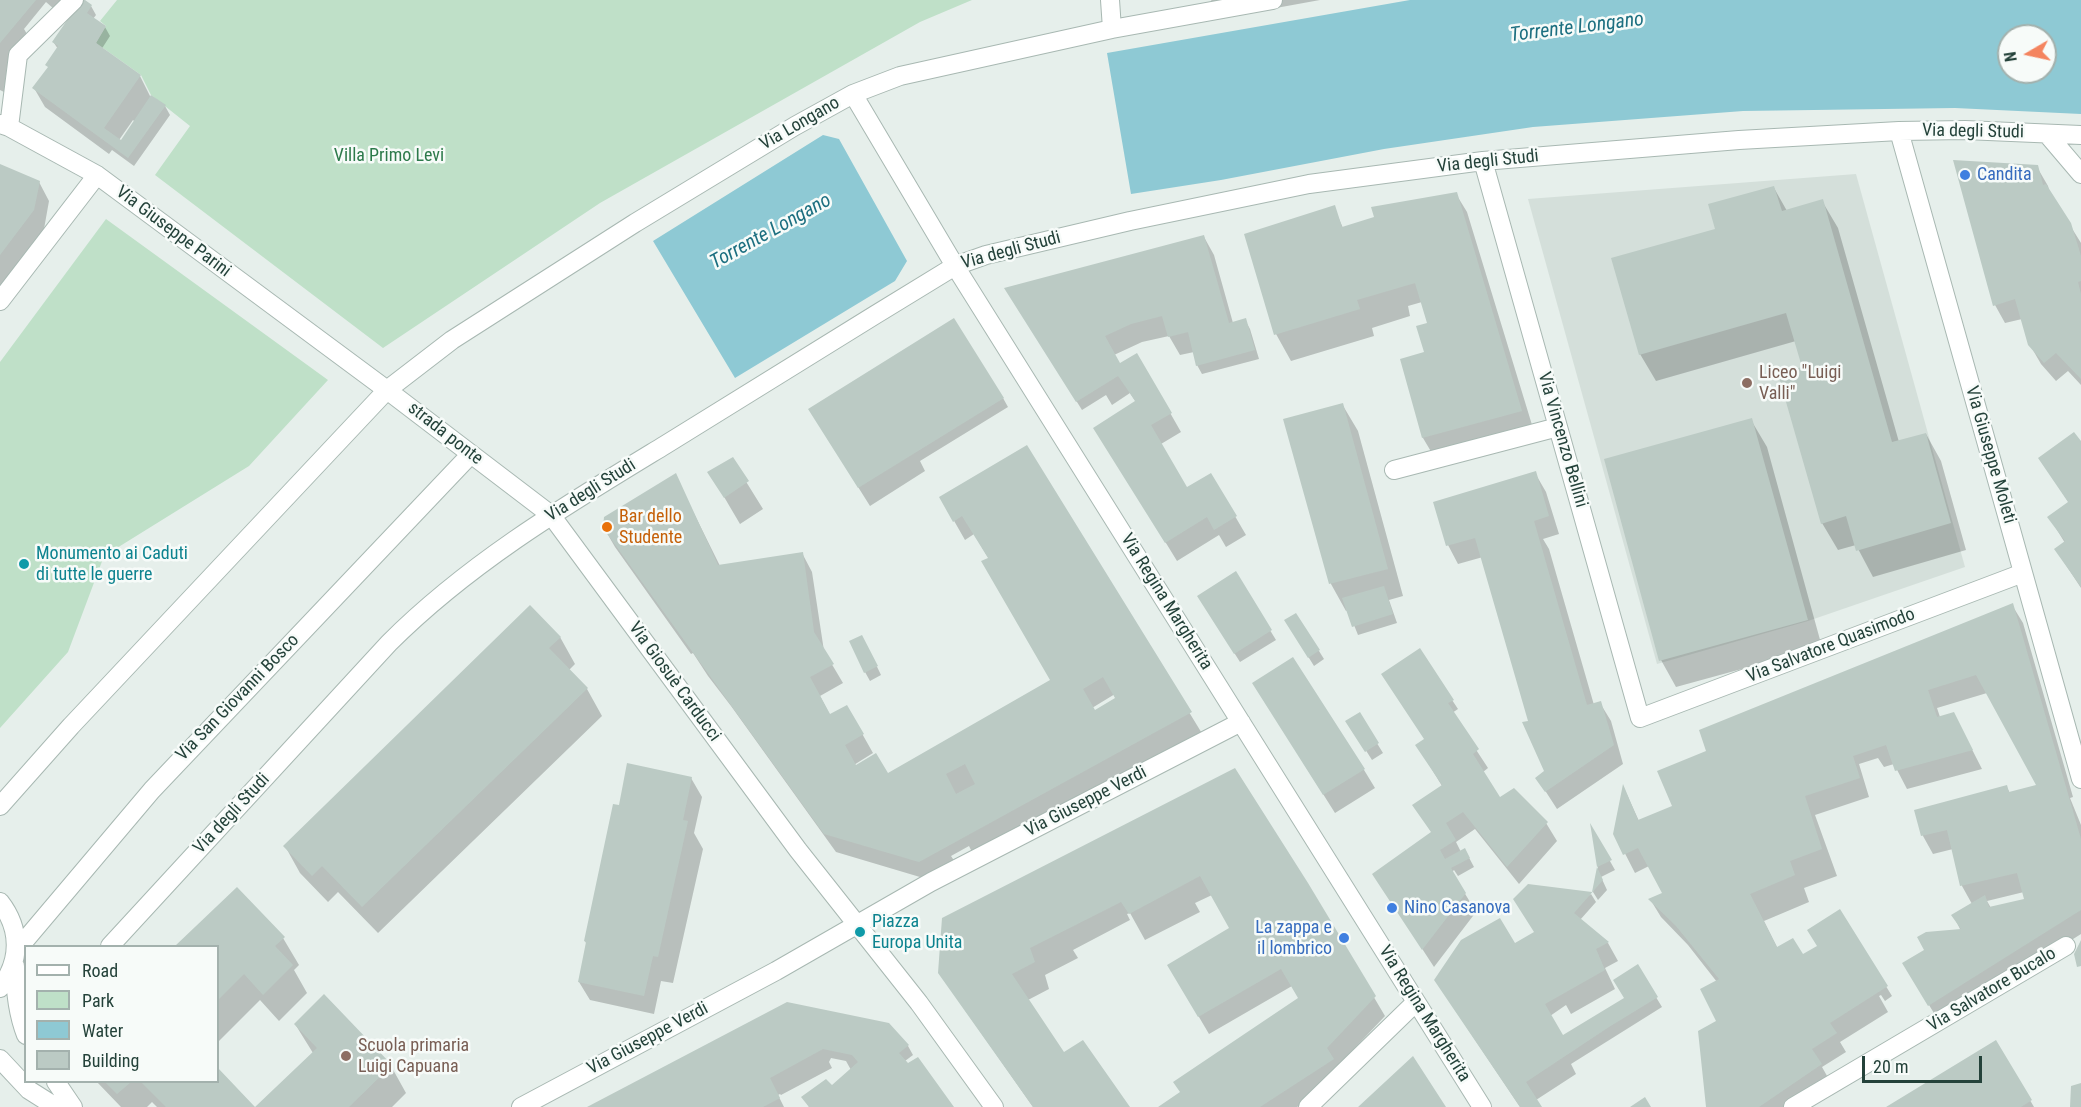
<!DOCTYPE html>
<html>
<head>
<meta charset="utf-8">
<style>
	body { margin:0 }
	#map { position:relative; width:2081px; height:1107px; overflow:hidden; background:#e6efeb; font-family:"Roboto Condensed",sans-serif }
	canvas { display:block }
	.legend { position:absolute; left:24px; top:945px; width:195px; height:138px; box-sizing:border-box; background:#f7fbf9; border:2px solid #a3b1ad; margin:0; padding:8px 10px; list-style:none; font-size:18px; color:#24423a }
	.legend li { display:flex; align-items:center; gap:12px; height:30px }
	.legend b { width:30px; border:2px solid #a3b1ad }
	.north { position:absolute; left:1997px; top:24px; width:60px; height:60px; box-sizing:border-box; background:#f7fbf9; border:2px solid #a3b1ad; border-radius:50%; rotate:261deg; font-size:16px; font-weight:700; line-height:24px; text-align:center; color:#24423a }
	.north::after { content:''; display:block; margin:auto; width:21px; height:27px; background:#f4845f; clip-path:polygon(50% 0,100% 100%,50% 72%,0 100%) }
	.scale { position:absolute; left:1862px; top:1056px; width:120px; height:27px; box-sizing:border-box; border:3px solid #24423a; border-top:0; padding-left:8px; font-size:18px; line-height:21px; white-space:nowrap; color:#24423a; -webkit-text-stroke:4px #f7fbf9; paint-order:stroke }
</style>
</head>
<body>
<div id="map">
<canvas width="2081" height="1107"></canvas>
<ul class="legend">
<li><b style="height:8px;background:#fff"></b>Road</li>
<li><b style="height:16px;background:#bfe0c8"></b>Park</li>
<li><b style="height:16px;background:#8ec9d4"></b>Water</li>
<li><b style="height:16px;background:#bbcac4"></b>Building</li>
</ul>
<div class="north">N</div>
<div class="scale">20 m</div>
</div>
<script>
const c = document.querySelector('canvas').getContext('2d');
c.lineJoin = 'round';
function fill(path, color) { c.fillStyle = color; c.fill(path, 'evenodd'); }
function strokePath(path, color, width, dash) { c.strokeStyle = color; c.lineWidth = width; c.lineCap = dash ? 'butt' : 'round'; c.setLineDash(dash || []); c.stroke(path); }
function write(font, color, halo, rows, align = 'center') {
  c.font = font + ' "Roboto Condensed",sans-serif'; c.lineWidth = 5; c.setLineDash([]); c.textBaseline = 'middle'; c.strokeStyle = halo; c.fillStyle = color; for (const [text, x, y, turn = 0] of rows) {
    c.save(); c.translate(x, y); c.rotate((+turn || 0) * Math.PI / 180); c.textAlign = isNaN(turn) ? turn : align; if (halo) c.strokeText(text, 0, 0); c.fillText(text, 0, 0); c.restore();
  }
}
const built = new Path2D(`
	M1856,174L1965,567L1808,621L1657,664L1528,199Z`);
const green = new Path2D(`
	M117,0H972L920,22L600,203L383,348L155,175L190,126L151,95L141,75L96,43L106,26L100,21Z
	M106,219L328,380L249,466L104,556L68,652L0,728V362Z`);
const water = new Path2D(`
	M1410,0H2081V114L1955,108L1743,111L1533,127L1384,149L1221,180L1131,194L1107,53ZM2009,36H2045V72H2009Z
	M823,135L839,139L907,261L895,281L735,378L653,241Z`);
const shadow = new Path2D(`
	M0,0H61L54,9L46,2L24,29L30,39L7,66L4,92L0,90Z
	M1211,0H1320L1221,18Z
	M91,6L96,15L93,19L105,27L110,36L101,50L140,76L150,96L165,106L170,115L134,166L112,150L109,154L45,107L34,88L49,68L47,65L58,49L54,43ZM133,120L135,122L122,142L119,140Z
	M0,165L39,182L49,201L44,229L0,287Z
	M2037,167L2048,186L2050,193L2081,243V385L2068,371L2056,381L2041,364L2030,345L2022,319L2005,323L1995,305Z
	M1774,188L1787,211L1822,201L1838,228L1899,442L1926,434L1941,461L1966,550L1873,577L1856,545L1838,550L1822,523L1803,368L1796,341L1656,381L1640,354L1717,230Z
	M1456,194L1467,212L1536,438L1439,465L1423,438L1402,361L1427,353L1428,324L1422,302L1408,306L1410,316L1372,328L1374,336L1291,361L1276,334L1334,207L1343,228Z
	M1204,237L1214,255L1233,323L1245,320L1250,329L1259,359L1202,374L1197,365L1194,352L1180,355L1169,336L1142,342L1114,355L1120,365L1137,355L1181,432L1161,444L1187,489L1211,475L1246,535L1226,547L1219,535L1177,561L1158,530L1136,402L1130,393L1112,405L1106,395L1082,410L1017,306Z
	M1003,398L1008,407L920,461L925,471L870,506L821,428Z
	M1342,404L1358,431L1403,596L1389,600L1397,623L1358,635L1348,610L1346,611L1331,584L1285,420Z
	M1751,420L1767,447L1822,647L1676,687L1661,660Z
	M2081,443V588L2056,550L2065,543L2049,517L2069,503L2040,458Z
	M732,459L763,509L740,524L710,473Z
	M1535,473L1546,492L1559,534L1543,539L1549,549L1594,705L1600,703L1611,721L1623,764L1557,809L1537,778L1546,771L1483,557L1458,564L1448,545Z
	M675,475L720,566L802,553L812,572L824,651L843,683L820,696L830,715L847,707L873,753L849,768L887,775L1052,681L989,559L974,534L965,540L941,498L1150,648L1206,740L974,856L969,846L951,856L957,865L930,880L836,852L731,706L708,676L693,653L691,654L615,547L604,528ZM1115,694L1117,699L1095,712L1092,708Z
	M1235,573L1276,640L1240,662L1204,605Z
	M2012,605L2023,623L2073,797L2070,798L2081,825V934L1940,1023L1904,964L1961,931L1953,915L1972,904L1962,886L1953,849L1933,854L1923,836L1916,811L2006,786L2010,793L2038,786L1987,693L1937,708L1940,717L1954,714L1982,769L1907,789L1894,764L1884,767L1878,758L1859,764L1869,797L1815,815L1837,876L1804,888L1809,902L1764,921L1778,949L1803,956L1819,947L1840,912L1892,996L1885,1001L1881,995L1879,996L1888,1012L1840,1042L1846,1052L1822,1067L1831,1083L1796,1107H1708L1718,1022L1717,982L1688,945L1661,917L1650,899L1664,894L1649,866L1635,873L1615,834L1624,788L1639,821L1674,806L1685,768ZM2024,892L2026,900L1991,908L1987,901Z
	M1286,621L1319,651L1324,659L1314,666Z
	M560,637L575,664L569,670L587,689L602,716L378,933L338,892L328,902L300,873L285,846Z
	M867,646L881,675L870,681L865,672Z
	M1419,650L1458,709L1452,713L1488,768L1483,772L1500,799L1546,823L1557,841L1519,884L1475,829L1456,842L1461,852L1465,850L1474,867L1458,876L1454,870L1452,872L1476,912L1434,967L1374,875L1432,833L1414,805L1442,786L1417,745L1426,740Z
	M1265,702L1347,742L1375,788L1335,813Z
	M1359,714L1383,753L1372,760L1353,730Z
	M1235,769L1307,884L1385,1016L1337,1067L1343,1078L1297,1107H1160L1182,1093L1300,999L1292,986L1209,1034L1169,966L1231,929L1212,895L1195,903L1200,912L1145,940L1130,913L1127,914L1130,920L1073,950L1078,958L1045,975L1049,989L1028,1000L1064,1055L1128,1107H1033L939,973Z
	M691,778L702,797L694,833L703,849L673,983L661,981L654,1014L590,1000L579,982L587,945L585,941L622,807Z
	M1593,831L1615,870L1601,877L1607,890L1598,900L1593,892L1598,867Z
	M237,889L283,938L299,965L294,970L307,993L279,1021L260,1000L218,1042V946H177Z
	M1591,894L1596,902L1580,920L1608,943L1618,961L1605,968L1615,989L1571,1014L1566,1005L1550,1016L1562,1037L1626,999L1637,966L1662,1007L1571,1064L1576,1074L1536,1100L1540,1107H1520L1447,998L1515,946Z
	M295,1024L391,1066L406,1093L392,1107H258L313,1053Z
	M888,1024L908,1046L913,1055L905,1061L952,1107H809L803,1097L831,1087L851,1070L846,1061L831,1058L829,1062L832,1068L781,1095L780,1094L778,1095L784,1107H591Z
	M1996,1042L2034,1107H1890Z
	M218,1070L253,1107H157L152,1102L147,1107H121L97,1082H218Z`);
const building = new Path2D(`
	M0,0H36L0,43Z
	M81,0H85L92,5L87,13L106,26L96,43L141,75L104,128L121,140L151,95L166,105L128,158L32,88L48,67L45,65L58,46L52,42Z
	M1953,160L2038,165L2043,185L2046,184L2071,223L2081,256V281L2078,282L2081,294V379L2056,353L2044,363L2028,345L2015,299L1993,306Z
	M0,164L40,181L34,210L0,255Z
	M1774,186L1782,211L1823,199L1892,442L1926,433L1951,523L1856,551L1846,516L1821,524L1778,374L1802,367L1786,313L1639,355L1611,258L1715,229L1708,204Z
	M1457,192L1522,411L1422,438L1400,359L1424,352L1416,326L1427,323L1415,283L1357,300L1360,309L1274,335L1244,234L1335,205L1342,227L1374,217L1371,207Z
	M1204,235L1229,323L1246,318L1255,350L1196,366L1188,332L1168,337L1162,316L1131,324L1105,336L1120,363L1137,353L1172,413L1151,425L1187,487L1211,473L1237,516L1214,530L1207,517L1165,543L1093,428L1135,401L1125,386L1118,376L1076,402L1004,288Z
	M954,318L1004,398L858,488L808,409Z
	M1343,403L1388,569L1329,584L1283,419Z
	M1752,418L1808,620L1659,661L1604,459Z
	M2074,432L2081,441V587L2054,549L2065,541L2047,517L2068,502L2038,458Z
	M1027,445L1192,712L919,862L824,834L603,528L604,517L676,473L718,565L803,552L814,632L834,664L810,677L830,714L847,705L864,734L845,745L856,765L876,753L888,773L1050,680L981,561L988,558L962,516L953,522L939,497ZM1103,677L1115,698L1095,710L1083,689ZM965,764L975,784L956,794L946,774Z
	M733,457L749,481L724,498L707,472Z
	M1536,471L1549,516L1534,521L1587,705L1601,701L1614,745L1545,792L1535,778L1544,771L1522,722L1528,721L1475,538L1446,546L1433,502Z
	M1236,571L1272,630L1234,654L1197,596Z
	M1384,586L1393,614L1352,627L1342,598Z
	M2013,603L2081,839V910L1928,1006L1902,963L1924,950L1917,937L1926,932L1961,929L1951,915L1985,895L1989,907L2024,899L2017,873L1960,886L1947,830L1921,836L1914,810L2007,785L2009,792L2036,785L1976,675L1928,690L1937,717L1954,712L1973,750L1895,771L1886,745L1853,756L1860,778L1805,796L1822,849L1790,861L1795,875L1750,894L1777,947L1793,938L1803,954L1817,946L1807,930L1840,909L1888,986L1830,1023L1837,1033L1812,1049L1822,1064L1759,1107H1706L1698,1031L1716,1021L1700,989L1719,979L1676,926L1648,899L1662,893L1638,848L1623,855L1613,834L1623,784L1638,820L1672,806L1657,771L1706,751L1699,730Z
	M530,605L561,637L549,648L588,688L362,907L322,866L312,876L283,846Z
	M1296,613L1320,650L1308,658L1284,620Z
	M862,635L878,666L864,673L849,641Z
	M1420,648L1454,700L1448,703L1479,749L1473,754L1500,797L1514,788L1548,822L1507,867L1463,812L1446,823L1456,840L1440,850L1445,859L1465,848L1470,858L1451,868L1466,893L1422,950L1372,874L1431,832L1412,805L1442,785L1415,745L1424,739L1381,674Z
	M1293,657L1365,769L1323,795L1252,683Z
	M1360,712L1379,743L1365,752L1345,721Z
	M627,763L692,777L683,820L688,821L658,957L653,956L644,996L578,982L586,942L584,941L613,804L619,805Z
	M1235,768L1308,883L1376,996L1327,1048L1334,1059L1260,1107H1158L1180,1092L1173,1082L1298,998L1281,969L1198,1017L1167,965L1229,928L1200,876L1129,914L1121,902L1030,948L1035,962L1012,974L1064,1052L1083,1040L1130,1107H1033L938,973L942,918Z
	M1590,823L1612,860L1597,867Z
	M1597,867L1603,880L1574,913L1609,942L1596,949L1605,970L1545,1004L1563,1035L1624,998L1613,980L1638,964L1658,997L1609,1027L1526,1082L1542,1107H1520L1434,980L1461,940L1500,918L1515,943L1534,932L1513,899L1528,884L1592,892Z
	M237,887L285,937L275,946L293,965L263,995L244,974L218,1000V946H175Z
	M2081,940V966L2077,967L2074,954Z
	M324,994L392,1065L349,1107H255L317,1048L294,1024Z
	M787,1002L889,1023L909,1045L899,1053L908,1063L918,1057L954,1107H809L801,1097L826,1079L832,1085L858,1062L852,1055L823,1049L770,1078L780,1098L763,1107H587Z
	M1996,1040L2032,1100L2021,1107H1886Z
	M1413,1056L1446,1107H1358Z
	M218,1068L255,1107H166L141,1082H218Z
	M105,1082H131L117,1094Z
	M2081,1083V1107H2070L2071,1086Z
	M1645,1097L1651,1107H1630Z`);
const minor = new Path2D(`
	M1110,0L1112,29
	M853,94L955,266L1482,1107
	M0,124L9,127L97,175L387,390L551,515L798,850L919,1003L994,1107
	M9,127L18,55L74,0
	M1899,131L2081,779
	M2047,134L2081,174
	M1483,161L1640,718L2023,573
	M0,301L97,175
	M1394,470L1558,427
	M0,806L71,726L387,390L452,340L635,223L795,126L853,94L900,76L1112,29L1273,0
	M0,902C21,929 21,961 0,988
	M110,946L389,643C470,562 568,504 665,445C762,385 858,325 955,266L986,255L1130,221L1309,184L1483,161L1739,140L1899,131L1965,130L2081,135
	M16,951L152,790L471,454
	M15,966C15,990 17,1012 26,1035
	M0,1059L29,1090L56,1107
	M56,1082L73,1107
	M521,1107L776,971L931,882L1241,722
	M1308,1107L1416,1002
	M1793,1107L2066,946`);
const markers = [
	[1965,175,6,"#3f7fe0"],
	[1747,383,6,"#8d6e63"],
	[607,527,6,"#e8710a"],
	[24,564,6,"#0f9aa8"],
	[1392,908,6,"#3f7fe0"],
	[860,932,6,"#0f9aa8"],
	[1344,938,6,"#3f7fe0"],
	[346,1056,6,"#8d6e63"]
];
const streetNames = [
	["Via Longano",800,124,-30],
	["Via degli Studi",1973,132,1],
	["Via degli Studi",1488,162,-6],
	["Via Giuseppe Parini",173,232,37],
	["Via degli Studi",1011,251,-15],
	["strada ponte",445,434,38],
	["Via Vincenzo Bellini",1562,440,74],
	["Via Giuseppe Moleti",1990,455,74],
	["Via degli Studi",591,491,-32],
	["Via Regina Margherita",1166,602,58],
	["Via Salvatore Quasimodo",1831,646,-21],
	["Via Giosuè Carducci",674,682,54],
	["Via San Giovanni Bosco",238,698,-46],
	["Via Giuseppe Verdi",1086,802,-27],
	["Via degli Studi",232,814,-47],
	["Via Salvatore Bucalo",1992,990,-31],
	["Via Regina Margherita",1424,1014,58],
	["Via Giuseppe Verdi",648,1039,-28]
];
const parkNames = [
	["Villa Primo Levi",389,156]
];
const shopNames = [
	["Candita",1977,175],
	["Nino Casanova",1404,908],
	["La zappa e",1332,928,"right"],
	["il lombrico",1332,949,"right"]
];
const educationNames = [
	["Liceo \"Luigi",1759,373],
	["Valli\"",1759,394],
	["Scuola primaria",358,1046],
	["Luigi Capuana",358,1067]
];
const foodNames = [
	["Bar dello",619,517],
	["Studente",619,538]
];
const cultureNames = [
	["Monumento ai Caduti",36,554],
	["di tutte le guerre",36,575],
	["Piazza",872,922],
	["Europa Unita",872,943]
];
const waterNames = [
	["Torrente Longano",1577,28,-7],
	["Torrente Longano",771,232,-29]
];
fill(built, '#d4dfda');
fill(green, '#bfe0c8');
fill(water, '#8ec9d4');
fill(shadow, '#0003');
fill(building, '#bbcac4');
strokePath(minor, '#a8b8b2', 20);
strokePath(minor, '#fff', 18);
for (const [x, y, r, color] of markers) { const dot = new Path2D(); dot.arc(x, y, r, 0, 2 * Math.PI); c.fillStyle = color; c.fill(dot); strokePath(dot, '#f7fbf9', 2); }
write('18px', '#24423a', '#f7fbf9', streetNames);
write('18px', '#2d7a4b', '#f7fbf9', parkNames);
write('18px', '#366cbe', '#f7fbf9', shopNames, 'left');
write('18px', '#785e54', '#f7fbf9', educationNames, 'left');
write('18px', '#c56008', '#f7fbf9', foodNames, 'left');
write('18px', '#0d838f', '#f7fbf9', cultureNames, 'left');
write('italic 20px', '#1c6f80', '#f7fbf9', waterNames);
</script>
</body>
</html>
